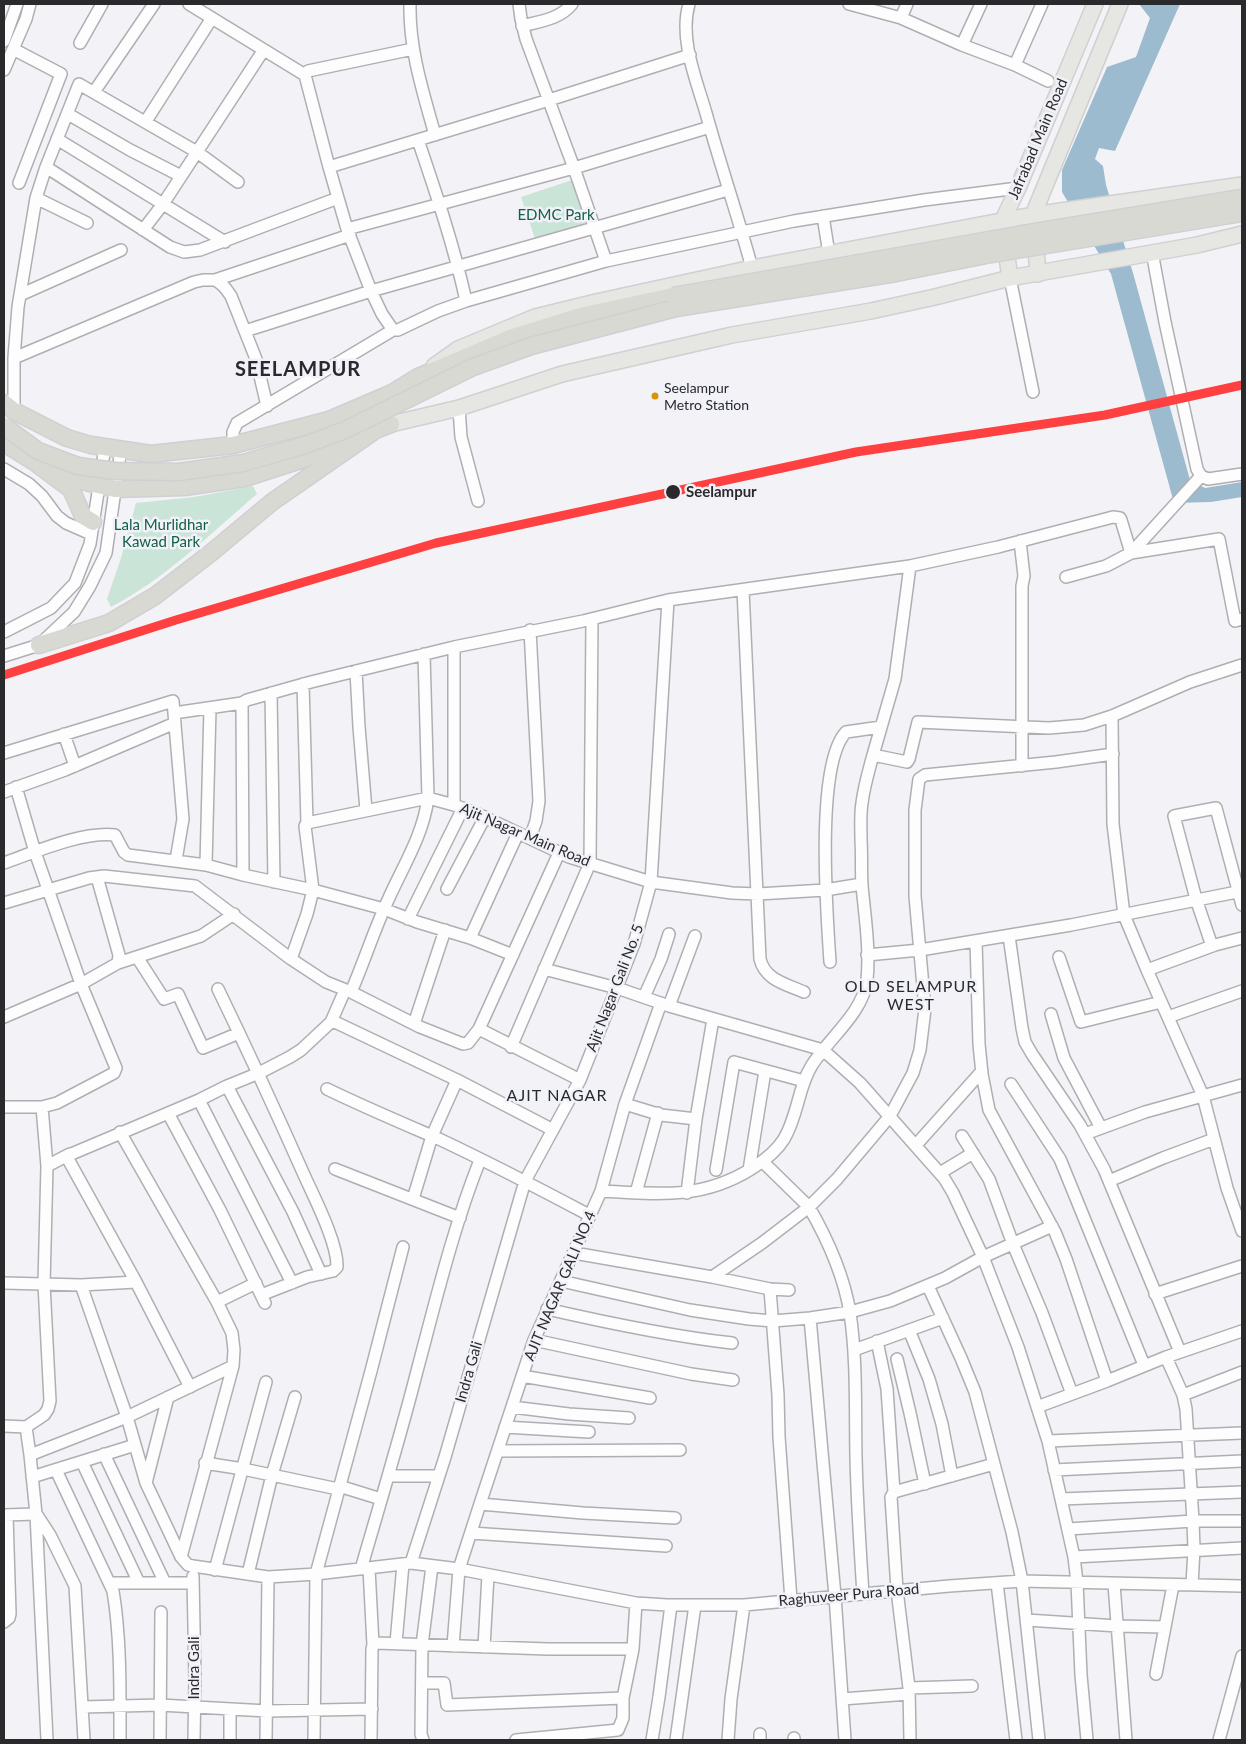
<!DOCTYPE html>
<html>
<head>
<meta charset="utf-8">
<style>
	body { margin:0 }
	#map { position:relative; width:1246px; height:1744px; overflow:hidden; background:#f3f3f7; font-family:Lato,sans-serif }
	canvas { display:block }
	.frame { position:absolute; inset:0; border:5px solid #2a2a2c; pointer-events:none }
</style>
</head>
<body>
<div id="map">
<canvas width="1246" height="1744"></canvas>
<div class="frame"></div>
</div>
<script>
const c = document.querySelector('canvas').getContext('2d');
c.lineJoin = 'round';
function fill(path, color) { c.fillStyle = color; c.fill(path, 'evenodd'); }
function strokePath(path, color, width, dash) { c.strokeStyle = color; c.lineWidth = width; c.lineCap = dash ? 'butt' : 'round'; c.setLineDash(dash || []); c.stroke(path); }
function write(font, color, halo, rows, align = 'center') {
  c.font = font + ' Lato,sans-serif'; c.lineWidth = 5; c.setLineDash([]); c.textBaseline = 'middle'; c.strokeStyle = halo; c.fillStyle = color; for (const [text, x, y, turn = 0] of rows) {
    c.save(); c.translate(x, y); c.rotate((+turn || 0) * Math.PI / 180); c.textAlign = isNaN(turn) ? turn : align; if (halo) c.strokeText(text, 0, 0); c.fillText(text, 0, 0); c.restore();
  }
}
const green = new Path2D(`
	M572,180L591,233L539,251L521,197Z
	M253,486L257,494C210,534 165,579 111,607L107,599L121,558L136,503L194,497Z`);
const water = new Path2D(`
	M1139,4H1180L1115,151L1099,148L1095,159L1103,166L1106,185L1133,273L1190,480L1205,488L1242,482V497L1211,502L1174,503L1111,274L1062,192V170L1107,67L1136,57L1150,18Z`);
const minor = new Path2D(`
	M189,4L305,75
	M410,4C409,49 423,92 435,135
	M519,4L521,19L526,39L574,168L606,261
	M689,4C679,39 696,79 706,113C720,164 738,216 752,268
	M849,4L901,18L962,45L1015,65L1048,81
	M901,18L907,4
	M522,26C541,21 560,19 572,4
	M4,41L17,4
	M80,43L102,4
	M962,45L981,4
	M13,49L61,74L19,183
	M413,49L308,71L305,75L329,167L347,229L371,291L382,314L393,330H398L438,311L466,301L606,261L794,221L924,200L1018,188
	M1015,65L1042,4
	M4,70L26,19L30,4
	M94,92L154,4
	M68,114L130,150L181,176
	M146,121L212,18
	M57,139L225,242
	M418,140C436,193 454,246 466,301
	M46,167L170,247L184,252L200,250L338,198
	M329,167L549,100L690,55
	M36,198L87,223
	M823,216L829,254
	M347,229L574,168L710,127
	M143,230L163,204L263,51
	M1152,252L1165,322L1197,469L1201,476L1208,479L1242,474
	M1010,278L1033,392
	M215,280C223,284 226,289 231,296L256,359L267,406
	M20,295L121,250
	M245,331L371,291L728,190
	M14,358L194,282L203,280H215L350,235
	M459,408L461,437L478,501
	M14,411V358L18,307L36,198L46,167L79,84L197,152L238,182
	M233,445V432L237,423L393,330
	M4,469L29,484L42,496L57,516L66,523L91,534
	M1020,541L1024,576L1022,586V766
	M1066,577L1106,566L1131,553L1201,476
	M743,590L760,959C765,980 786,984 804,992
	M4,632L51,608L75,583L90,544L105,447
	M454,647V805
	M4,656L39,645L74,612L90,586L106,553L121,449
	M356,671L359,727L366,810
	M271,693L274,882
	M174,713L242,703
	M1112,716L1113,824L1124,915L1147,970L1203,1096L1227,1188L1242,1231
	M64,734L75,766
	M4,753L173,701L183,819L176,860
	M873,755L895,679L910,566
	M4,792L65,770L175,723
	M307,823L428,798L454,805L478,814L569,857L651,882L732,893L758,894L825,890L862,884
	M530,838L536,821L539,801L530,630
	M4,863C35,852 83,831 115,835L124,852L128,855L206,865L243,875L313,890L384,909L417,922L470,938L513,955
	M206,865L210,708
	M243,875L242,703L247,700L311,682L454,647L583,621L668,600L910,566L998,547L1113,517L1120,518L1121,520L1131,553L1219,539L1235,621L1242,619
	M447,889L485,817
	M4,903L89,878L104,876L195,886L291,959L326,982L351,992L420,1027L463,1044L468,1043L479,1029L580,1080
	M408,919L463,808
	M1009,936L1022,1028L1025,1042L1032,1054L1080,1125L1104,1169L1180,1352
	M470,938L518,833
	M976,941L979,1044L982,1074L989,1110L1055,1232L1066,1259L1107,1381
	M1212,946L1196,899L1174,816L1216,808L1242,905
	M867,955L920,950L1071,925L1242,891
	M137,957L164,999L178,994L203,1048L239,1033
	M1059,957L1081,1022L1161,1002
	M291,959L307,914L313,890L305,826L307,823L303,684
	M830,962C827,915 815,765 846,732L881,727
	M118,963L201,936L234,914
	M544,969L617,988L669,1006L823,1050L860,1083L944,1178L953,1193L983,1257L1018,1347L1048,1441L1074,1557L1077,1582L1081,1675L1087,1740
	M1147,970L1215,945L1242,938
	M218,989C248,1051 277,1114 305,1177C315,1199 338,1244 337,1267L333,1271L307,1277L261,1295
	M351,992C364,962 374,930 388,900C403,866 423,836 428,798L424,654
	M644,997L661,959L669,934
	M669,1006L695,936
	M1051,1014L1064,1058L1101,1128
	M4,1017L81,984L118,963L119,955L97,877
	M1168,1017L1242,991
	M331,1022L337,1023L457,1080L553,1130
	M414,1024L445,930
	M479,1029L559,853
	M511,1047L590,863L592,619
	M1011,1084L1060,1159L1144,1365
	M227,1086L293,1212L321,1274
	M327,1089C364,1107 402,1123 439,1139C490,1163 540,1189 589,1215
	M199,1100L292,1283
	M625,1104L661,1115L696,1119
	M4,1107H42L57,1103L114,1073L116,1068L81,984L35,852L16,787
	M168,1113L220,1210L265,1303
	M120,1132L217,1302L232,1333L234,1350L233,1366L181,1557L188,1565L193,1566L268,1577L316,1574L411,1563L459,1569L636,1603L667,1605H744L949,1586L1022,1581L1242,1586
	M1085,1134L1145,1112L1242,1085
	M962,1136L989,1179L1013,1244L1042,1313L1072,1394
	M916,1145L982,1071
	M763,1162L809,1207C828,1240 844,1276 850,1313C857,1360 855,1409 856,1457C857,1503 860,1548 863,1594
	M47,1166L70,1154
	M335,1169L460,1218
	M716,1170L734,1062L804,1081
	M749,1170L765,1071
	M940,1173L973,1153
	M1109,1181L1163,1158L1214,1139
	M601,1191C657,1194 701,1200 751,1169C764,1161 776,1152 784,1139C798,1116 798,1087 812,1065C829,1038 863,1013 867,980C870,949 865,917 862,886C861,871 862,855 861,840C861,828 860,815 862,803C864,786 869,770 873,755L907,762L909,759L918,722L1049,728L1084,725L1112,716L1190,682L1242,665
	M636,1193L658,1113
	M687,1193L696,1119L713,1019
	M413,1199L432,1136L457,1080
	M574,1253L712,1277L770,1289L789,1290
	M712,1277L762,1243L809,1207L837,1179L890,1116L913,1073L920,1050L925,1009L915,896V810L919,779L925,775L1056,762L1113,754
	M561,1281L690,1310L749,1319L773,1321L810,1318L850,1312L890,1301L945,1278L983,1257L1052,1226
	M4,1283L81,1285L136,1282
	M81,1285L127,1417L146,1483L181,1557
	M928,1286L961,1358L975,1392L1012,1532L1022,1581L1039,1740
	M770,1289L778,1395L779,1437L791,1600
	M1155,1294L1242,1266
	M217,1302L256,1283
	M547,1309C608,1323 669,1336 732,1343
	M810,1318L835,1596L845,1740
	M909,1330L929,1379L942,1424L952,1476
	M534,1340L691,1374L733,1380
	M877,1341L887,1389L894,1492L891,1497L897,1590L909,1688L972,1686
	M854,1350L943,1318
	M1166,1357L1183,1395L1186,1409L1193,1521L1194,1549L1192,1585
	M897,1359L910,1413L925,1484
	M522,1376L650,1398
	M190,1387L136,1282L68,1159L69,1155L199,1100L227,1086L259,1073L290,1057L301,1050L331,1022L345,990
	M1183,1395L1242,1372
	M512,1407L569,1414L629,1418
	M1037,1407L1107,1381L1166,1357L1242,1331
	M4,1426L26,1427L44,1415L48,1409L50,1401L44,1284L47,1166L42,1107
	M26,1427L30,1455
	M505,1427L589,1432
	M1048,1441L1242,1433
	M498,1451L680,1450
	M104,1454L165,1583
	M82,1462L139,1583H193
	M205,1463L243,1469L338,1489
	M56,1470L113,1591C121,1639 120,1692 120,1740
	M1054,1470L1242,1461
	M388,1476H439
	M32,1477L135,1445
	M146,1483L168,1397
	M339,1486L381,1499
	M894,1492L994,1464
	M1061,1499L1242,1492
	M480,1504L583,1513L675,1518
	M4,1515L36,1514
	M37,1515L50,1535L75,1586L84,1740
	M1068,1529L1193,1521H1242
	M471,1533L666,1546
	M1074,1557L1242,1548
	M411,1563L445,1457L525,1181L580,1080L634,944L651,882L668,600
	M369,1568L373,1645
	M361,1569C380,1503 400,1438 417,1371C436,1300 453,1228 480,1160
	M215,1570L266,1382
	M248,1574L272,1475L295,1397
	M193,1576L195,1680L194,1740
	M110,1583H139
	M997,1583L1016,1740
	M1114,1584L1126,1740
	M1027,1620L1117,1626L1165,1627
	M4,1622L9,1618L10,1614L7,1515
	M396,1643L403,1564
	M453,1646L459,1569L480,1504L534,1340L601,1191L625,1104L661,1003
	M484,1647L488,1575
	M1156,1674L1173,1585
	M422,1683H444L447,1705L623,1698
	M909,1688L910,1740
	M842,1699L909,1694
	M82,1707L160,1705L267,1711L372,1709
	M760,1734V1740
	M794,1738V1740
	M47,1740L36,1514L30,1455L127,1417L233,1366
	M160,1740L161,1612
	M230,1740V1709
	M266,1740L268,1577
	M314,1740L316,1574L371,1371L403,1247
	M371,1740L372,1649L373,1645L376,1643L548,1649H633L636,1603
	M423,1740L421,1734L422,1645L432,1566
	M516,1740L618,1730L623,1718V1698L633,1649
	M652,1740L659,1697L671,1605
	M676,1740L695,1605
	M728,1740L731,1699L744,1605
	M1219,1740L1242,1656`);
const major = new Path2D(`
	M1038,274L1033,215L1120,4
	M1010,278L1002,222L1018,188L1095,4
	M434,366L458,349L535,317L596,302L752,268L1033,215L1242,185
	M391,424L459,408L562,374L732,335L871,311L935,297L1010,278L1197,245L1242,234`);
const highway = new Path2D(`
	M4,403L14,411L67,438L91,445L151,454L233,445L329,420L392,393L418,377L510,338L584,315L673,296
	M4,443L36,463L71,489L83,516L93,522
	M36,463L82,481L115,489L184,487L245,478L301,460L391,424
	M39,645L109,623L155,596L212,552L272,502L373,432`);
const highwayBridge = new Path2D(`
	M673,296L1040,231L1242,198
	M4,426L38,451L78,466L115,471L178,472L243,463L305,445L345,430L473,367L531,346L676,308L896,273L986,255L1242,213`);
const metro1 = new Path2D(`
	M4,675L176,620L436,543L856,452L1105,415L1242,385`);
const markers = [
	[655,396,4.5,"#d89307"],
	[673,492,8,"#2a2a2c"]
];
const busNames = [
	["Seelampur",664,388],
	["Metro Station",664,405]
];
const streetNames = [
	["Jafrabad Main Road",1038,139,-67],
	["Ajit Nagar Main Road",525,835,23],
	["Ajit Nagar Gali No. 5",615,988,-69],
	["AJIT NAGAR GALI NO.4",560,1286,-67],
	["Indra Gali",469,1372,-74],
	["Raghuveer Pura Road",849,1595,-5],
	["Indra Gali",194,1668,-90]
];
const parkNames = [
	["EDMC Park",556,215],
	["Lala Murlidhar",161,525],
	["Kawad Park",161,542]
];
const stopNames = [
	["Seelampur",686,492]
];
const neighbourhoodNames = [
	["OLD SELAMPUR",911,987],
	["WEST",911,1005],
	["AJIT NAGAR",557,1096]
];
const districtNames = [
	["SEELAMPUR",298,370]
];
fill(green, '#cae4d7');
fill(water, '#9cbbce');
strokePath(minor, '#afafb3', 14);
strokePath(major, '#d0d0d2', 18);
strokePath(highway, '#d0d0d2', 19);
strokePath(minor, '#fdfdfe', 11);
strokePath(major, '#e6e7e3', 15);
strokePath(highway, '#d7d9d2', 16);
strokePath(highwayBridge, '#d0d0d2', 19, []);
strokePath(highwayBridge, '#d7d9d2', 16);
strokePath(metro1, '#ff4040', 9);
for (const [x, y, r, color] of markers) { const dot = new Path2D(); dot.arc(x, y, r, 0, 2 * Math.PI); c.fillStyle = color; c.fill(dot); strokePath(dot, '#f1f1f9', 2); }
write('14px', '#2a2a2c', '#f1f1f9', busNames, 'left');
write('15px', '#2a2a2c', '#f1f1f9', streetNames);
write('15px', '#126141', '#f1f1f9', parkNames);
write('bold 15px', '#2a2a2c', '#f1f1f9', stopNames, 'left');
c.letterSpacing = '1px';
write('16px', '#2a2a2c', '#f1f1f9', neighbourhoodNames);
c.letterSpacing = '0px';
c.letterSpacing = '1px';
write('bold 20px', '#2a2a2c', '#f1f1f9', districtNames);
c.letterSpacing = '0px';
</script>
</body>
</html>
